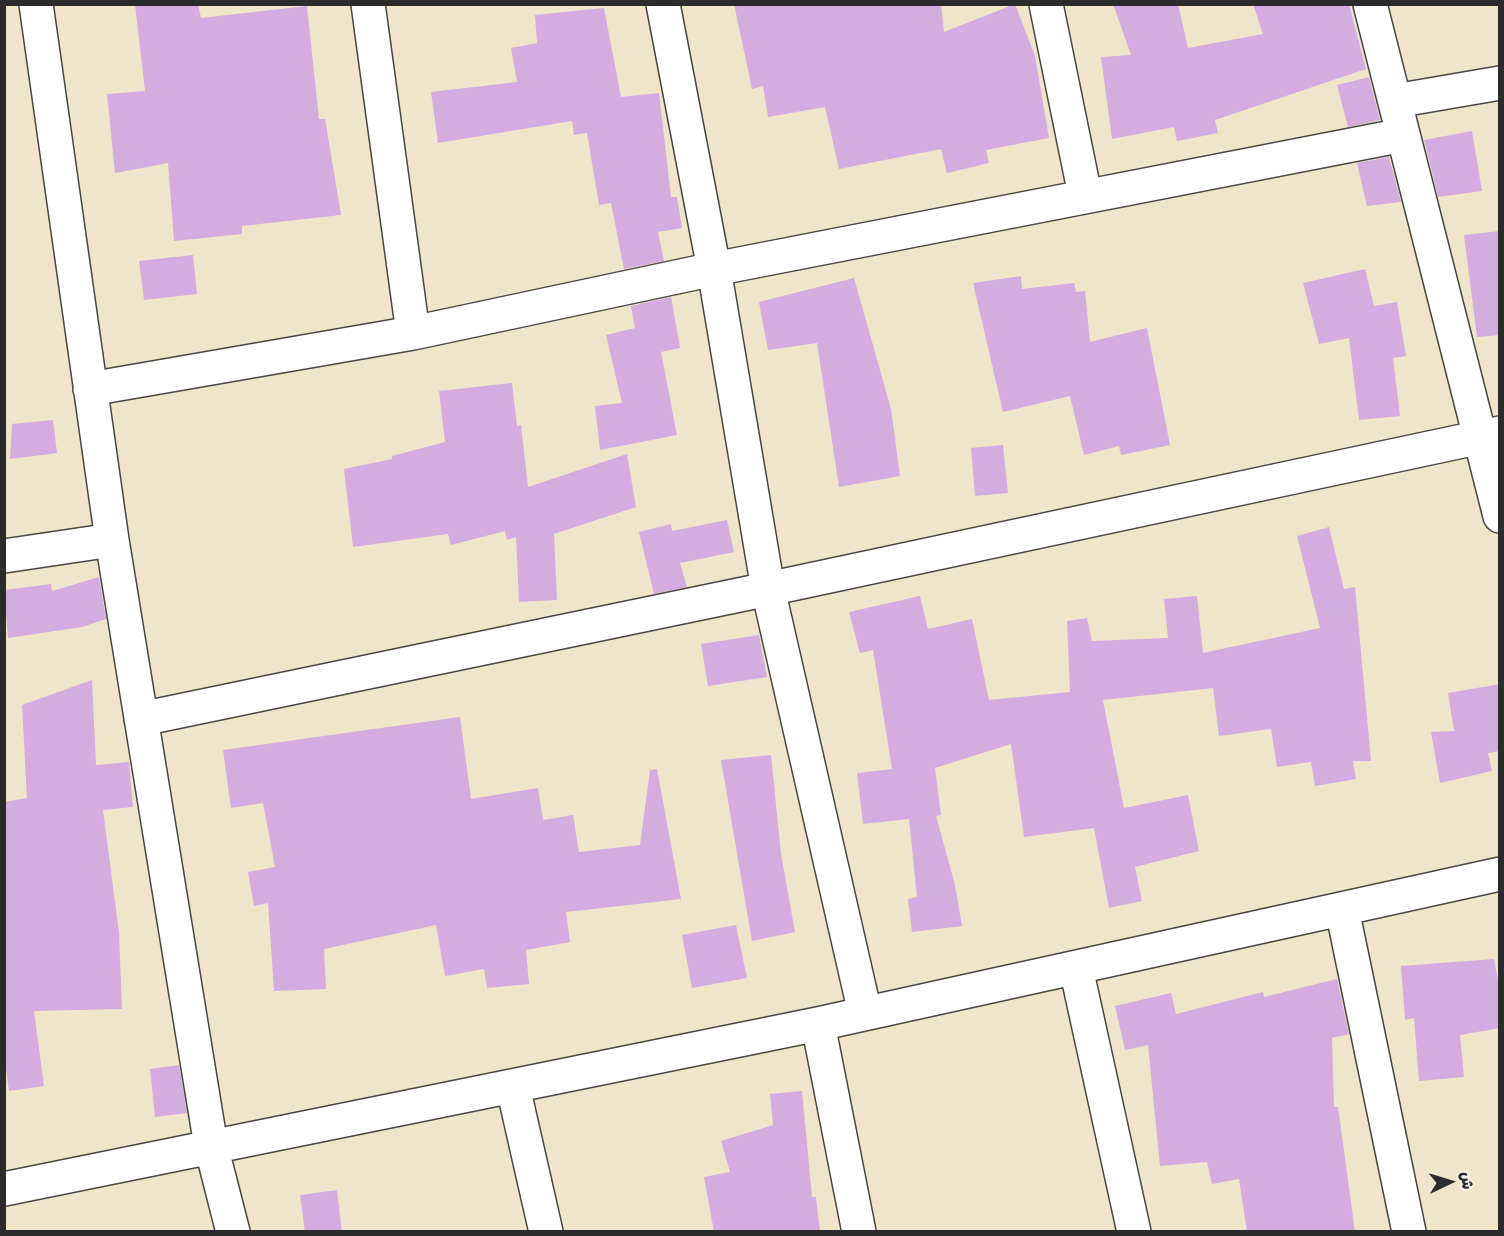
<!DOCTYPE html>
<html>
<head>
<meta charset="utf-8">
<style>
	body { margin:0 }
	#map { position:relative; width:1504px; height:1236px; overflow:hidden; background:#eee5ca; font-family:Delius,"Playpen Sans Arabic",sans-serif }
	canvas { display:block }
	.frame { position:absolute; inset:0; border:6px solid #2b2b2b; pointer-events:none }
	.north { position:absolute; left:1420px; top:1152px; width:60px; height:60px; -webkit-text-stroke:4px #f7f3e8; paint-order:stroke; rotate:86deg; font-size:16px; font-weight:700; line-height:24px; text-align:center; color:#2b2b2b }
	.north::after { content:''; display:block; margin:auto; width:21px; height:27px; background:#2b2b2b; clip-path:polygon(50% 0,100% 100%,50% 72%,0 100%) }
</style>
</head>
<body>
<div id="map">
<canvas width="1504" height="1236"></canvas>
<div class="frame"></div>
<div class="north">ش</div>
</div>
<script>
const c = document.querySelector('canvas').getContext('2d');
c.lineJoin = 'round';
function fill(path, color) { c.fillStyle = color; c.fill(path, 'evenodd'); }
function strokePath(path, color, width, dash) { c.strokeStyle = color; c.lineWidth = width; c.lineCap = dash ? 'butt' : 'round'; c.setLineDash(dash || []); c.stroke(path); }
const building = new Path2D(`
	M135,4H198L201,18L307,6L319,119H325L341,215L242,226V234L174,241L168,163L115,173L107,94L145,91Z
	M734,4H941L944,32L1015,4L1035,56L1049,138L986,150L989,163L947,173L941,149L839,169L825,107L768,117L763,86L752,89Z
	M1113,4H1178L1188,48L1263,34L1253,4H1349L1366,69L1215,120L1218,133L1177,141L1174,127L1112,139L1101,57L1131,55Z
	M604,8L621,97L659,93L671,197H677L682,228L658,232L664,261L624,269L611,203L599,205L587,133L574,135L572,121L438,143L431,92L517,82L511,48L537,43L535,15Z
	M1369,77L1380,120L1348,127L1337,85Z
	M1472,131L1482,191L1438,197L1424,140Z
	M1389,157L1401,202L1367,206L1357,163Z
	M1500,231V335L1477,337L1464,235Z
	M193,255L197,294L144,300L139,261Z
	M1365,269L1374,306L1397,302L1406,356L1393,358L1400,416L1359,420L1349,338L1319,344L1303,283Z
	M1021,276L1022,289L1074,283L1076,292L1085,291L1090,342L1147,328L1170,445L1121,455L1119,446L1084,455L1070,396L1003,412L973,283Z
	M854,278L891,409L900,476L839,487L817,343L768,350L759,302Z
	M671,297L680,348L661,352L677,435L600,450L595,406L622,403L606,335L635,328L631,306Z
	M512,383L517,426L521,425L528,487L627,454L636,507L554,534L557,600L519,602L516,537L507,540L505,531L451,545L448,534L353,547L344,469L392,459V456L445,442L439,391Z
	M53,420L57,453L10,459L12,424Z
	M1003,445L1008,493L975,496L971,448Z
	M727,520L734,552L680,563L687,587L654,594L639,532L671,524L672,531Z
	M1329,527L1344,589L1355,587L1371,761H1353L1356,779L1315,786L1311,762L1277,767L1271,729L1219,736L1213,688L1103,700L1124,808L1188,795L1199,851L1135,867L1142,901L1109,908L1094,828L1024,837L1011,744L935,768L941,815L936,816L955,885L962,926L912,932L908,899L917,897L909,819L863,824L857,773L892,769L873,650L860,653L849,612L920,596L928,629L972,619L989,700L1070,692L1067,621L1087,618L1092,641L1168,638L1164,599L1197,596L1203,653L1320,628L1297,536Z
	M99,577L106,619L82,627L8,638L4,590L51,584L52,591Z
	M759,635L767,677L708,686L701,644Z
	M92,680L96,765L129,762L133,807L103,810L119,933L122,1009L34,1011L44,1086L9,1091L4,1055V802L27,798L22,705Z
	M1500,684V751L1488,753L1492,771L1440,783L1431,732L1454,731L1448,693Z
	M460,717L471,799L538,788L543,820L573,815L579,852L640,845L650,770L657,769L681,899L566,912L570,942L526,950L529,984L487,988L484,969L445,976L436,925L324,949L326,989L274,991L268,903L254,906L248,872L275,867L263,803L231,808L223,750Z
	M771,755L781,854L795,932L752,941L721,760Z
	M736,925L747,978L692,988L682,935Z
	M1494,959L1500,991V1028L1460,1035L1464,1077L1419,1081L1414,1018L1405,1020L1401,966Z
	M1337,979L1349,1034L1332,1038L1334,1107H1338L1355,1232H1247L1239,1179L1212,1184L1207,1162L1160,1166L1148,1045L1125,1050L1115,1006L1171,993L1176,1014L1263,992L1264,997Z
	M179,1065L187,1113L155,1117L150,1069Z
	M802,1091L812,1197H816L820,1232H714L704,1177L730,1172L721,1141L773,1125L770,1094Z
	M337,1190L342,1232H305L300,1195Z`);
const minor = new Path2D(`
	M36,4L112,540L211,1146L233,1232
	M368,4L413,333
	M663,4L714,269L768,589L865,1013
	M1046,4L1085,195
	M1370,4L1500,516
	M1395,101L1500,83
	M90,389L413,333L714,269L1403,135
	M4,556L112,540
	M141,719L768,589L1500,433
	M1342,909L1409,1232
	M1076,968L1134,1232
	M818,1024L859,1232
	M513,1087L546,1232
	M4,1189L818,1024L1500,874`);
fill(building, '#d3ade0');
strokePath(minor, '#484743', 36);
strokePath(minor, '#fff', 33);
</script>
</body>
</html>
